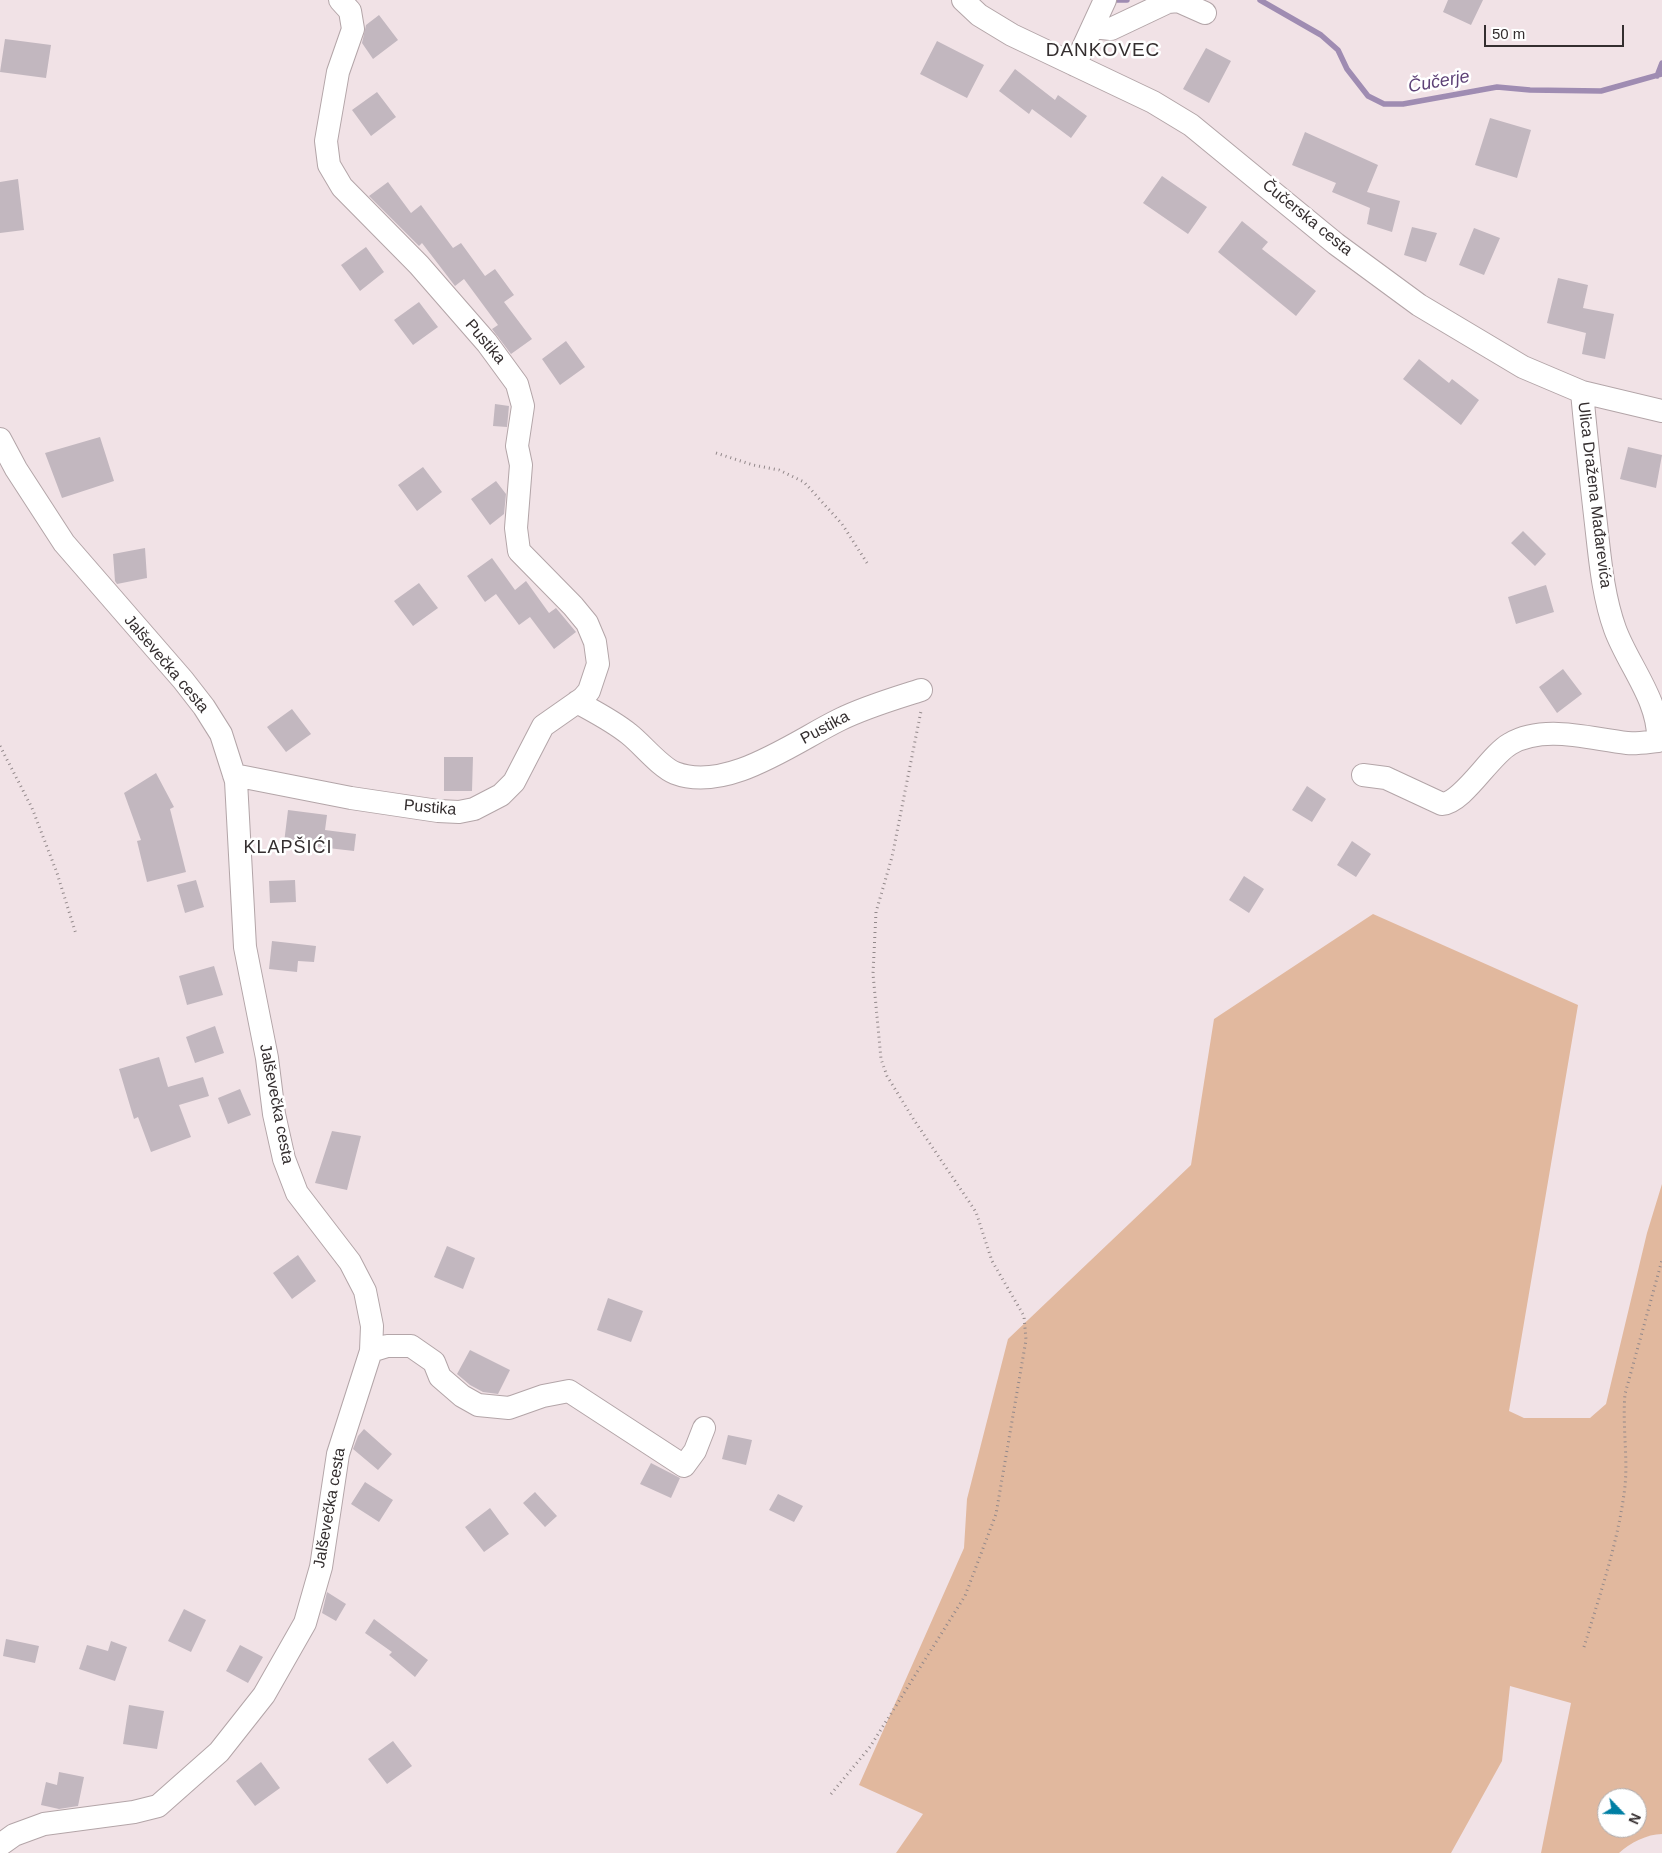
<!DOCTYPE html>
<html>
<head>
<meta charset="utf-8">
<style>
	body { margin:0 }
	#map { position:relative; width:1662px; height:1853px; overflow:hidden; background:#f1e2e6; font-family:Helvetica,sans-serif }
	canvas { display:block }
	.north { position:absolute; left:1597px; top:1788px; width:50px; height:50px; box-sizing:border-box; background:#fff; border:1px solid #aeabac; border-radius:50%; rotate:114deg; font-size:14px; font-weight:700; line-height:20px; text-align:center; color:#342e2f }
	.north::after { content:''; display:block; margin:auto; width:18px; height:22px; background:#007fa4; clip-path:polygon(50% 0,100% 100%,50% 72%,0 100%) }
	.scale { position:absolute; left:1484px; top:25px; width:140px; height:22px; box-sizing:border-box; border:2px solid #342e2f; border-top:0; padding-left:6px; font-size:15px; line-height:18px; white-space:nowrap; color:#342e2f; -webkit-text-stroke:4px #fff; paint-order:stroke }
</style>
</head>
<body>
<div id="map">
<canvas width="1662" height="1853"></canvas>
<div class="north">N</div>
<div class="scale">50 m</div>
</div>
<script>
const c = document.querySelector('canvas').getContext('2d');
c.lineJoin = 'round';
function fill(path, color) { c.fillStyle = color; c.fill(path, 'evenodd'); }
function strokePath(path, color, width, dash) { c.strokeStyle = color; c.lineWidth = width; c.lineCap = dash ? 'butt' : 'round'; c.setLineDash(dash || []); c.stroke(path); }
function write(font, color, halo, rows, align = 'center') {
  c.font = font + ' Helvetica,sans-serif'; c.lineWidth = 5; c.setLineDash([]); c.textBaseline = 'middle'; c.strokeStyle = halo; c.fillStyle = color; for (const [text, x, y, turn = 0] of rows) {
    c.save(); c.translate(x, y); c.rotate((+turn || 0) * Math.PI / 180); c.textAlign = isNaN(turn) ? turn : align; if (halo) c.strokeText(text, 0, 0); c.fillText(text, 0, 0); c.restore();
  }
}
const green = new Path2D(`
	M1373,914L1578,1005L1509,1411L1524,1418H1590L1606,1404L1647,1233L1662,1184V1834C1647,1834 1630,1843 1619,1853H1541L1571,1703L1510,1686L1502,1761L1451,1853H896L923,1814L859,1785L964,1548L967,1499L1008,1339L1191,1165L1214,1019ZM1607,1798H1637V1828H1607Z`);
const stream = new Path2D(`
	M1115,0H1127
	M1260,0L1321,35L1338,50L1347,69L1368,96L1384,104H1403L1497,87L1530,90L1601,91L1662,74
	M1657,76L1662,63`);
const building = new Path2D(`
	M1448,0H1483L1471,25L1443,12Z
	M379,15L398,40L373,59L362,43L366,25Z
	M5,39L51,45L46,78L0,72Z
	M937,41L984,65L967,98L920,74Z
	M1206,48L1231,61L1209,103L1183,89Z
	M1015,69L1055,100L1058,95L1087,116L1071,138L1032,109L1029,114L999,91Z
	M377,92L396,117L371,136L352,110Z
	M1490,118L1531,130L1517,178L1475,165Z
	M1305,132L1378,165L1367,192L1400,201L1392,232L1367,224L1370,208L1332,192L1336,183L1292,165Z
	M1162,176L1207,207L1188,234L1143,203Z
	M18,179L24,230L0,233V182Z
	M388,182L411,213L421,205L453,248L461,243L485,276L495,269L514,295L504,302L532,339L511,354L492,329L498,325L464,279L455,286L422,243L419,246L369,196Z
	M1242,221L1268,242L1262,249L1316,291L1296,316L1218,252Z
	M1412,227L1437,233L1426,262L1404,255Z
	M1474,228L1500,238L1484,275L1459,265Z
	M366,247L384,272L360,291L341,265Z
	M1558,278L1588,285L1583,308L1614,314L1605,359L1582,354L1586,333L1547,323Z
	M419,302L438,327L413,345L394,320Z
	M566,341L585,367L560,385L542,359Z
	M1419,359L1449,383L1452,379L1479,400L1461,425L1403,379Z
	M495,404L509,406L507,427L493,426Z
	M100,437L114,481L62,498L45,453Z
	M1628,447L1662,455L1656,488L1620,479Z
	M423,467L442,492L417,511L398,485Z
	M496,481L506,494L504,514L490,525L471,499Z
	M1523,531L1546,554L1535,566L1511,543Z
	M145,548L147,578L117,584L115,581L113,554Z
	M492,558L515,590L526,581L549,613L556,608L576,632L554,649L530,617L519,625L496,594L485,602L467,576Z
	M419,583L438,608L413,626L394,601Z
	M1546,585L1554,612L1516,624L1508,597Z
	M1563,669L1582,694L1557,713L1539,687Z
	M292,709L311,734L286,752L267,727Z
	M444,757H473L472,791H444Z
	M156,773L174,807L170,809L186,872L147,882L137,841L141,840L124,793Z
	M1307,786L1326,799L1312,822L1292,810Z
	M288,810L327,815L325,830L356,834L354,851L284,843Z
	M1352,841L1371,854L1356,877L1337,865Z
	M1244,876L1264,889L1249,913L1229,900Z
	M196,880L204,907L185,913L177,885Z
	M295,880L296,902L270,903L269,881Z
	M272,941L316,946L314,962L298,961L297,972L269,969Z
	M214,966L223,995L187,1005L179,976Z
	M215,1026L224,1053L195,1063L186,1037Z
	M159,1057L168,1087L203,1077L209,1096L179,1105L191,1137L151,1152L138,1117L134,1119L119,1069Z
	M240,1089L251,1115L228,1124L218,1098Z
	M332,1131L361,1136L347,1190L315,1183Z
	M447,1246L475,1258L463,1289L434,1277Z
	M298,1255L316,1281L292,1299L273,1273Z
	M608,1298L643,1311L631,1342L597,1330Z
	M470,1350L510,1370L498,1394L483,1392L470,1385L457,1374Z
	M364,1429L392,1454L378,1470L353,1449L358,1436Z
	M728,1435L752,1440L746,1465L722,1459Z
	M651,1463L680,1478L671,1498L640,1484Z
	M365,1482L393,1500L379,1522L351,1504Z
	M535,1492L557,1516L545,1527L523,1503Z
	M778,1494L803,1506L794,1522L769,1510Z
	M490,1508L509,1534L484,1552L465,1527Z
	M327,1592L346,1604L336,1621L322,1613Z
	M184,1609L206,1620L191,1652L168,1641Z
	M374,1619L428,1660L415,1677L389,1655L392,1652L365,1633Z
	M6,1639L39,1646L35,1663L3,1656Z
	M111,1641L127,1647L115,1681L79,1669L87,1645L108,1651Z
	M240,1645L263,1657L248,1683L226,1671Z
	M129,1705L164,1711L157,1749L123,1744Z
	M393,1741L412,1766L387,1784L368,1759Z
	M261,1762L280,1788L255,1806L236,1781Z
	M59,1772L84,1777L78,1806L59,1809L41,1805L46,1782L57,1785Z`);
const path = new Path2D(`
	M716,453L753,465L779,470L804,482L842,524L869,566
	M0,746L32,808L57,873L76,934
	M1584,1647C1599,1597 1617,1546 1624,1494C1629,1462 1622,1428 1625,1394L1662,1260
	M831,1794L870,1747L965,1596L996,1514L1026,1340L1024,1316L992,1261L976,1212L914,1120L887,1076L881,1059L873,974L876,912L892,857L921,711`);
const minor = new Path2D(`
	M963,0L979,15L1012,35L1153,102L1191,125L1336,244L1419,305L1523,367L1582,392L1662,411
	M1093,27L1111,29L1168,2L1178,1L1205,13
	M1075,65L1105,0
	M0,439L16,469L64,543L183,680L204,707L221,734L236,781L245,947L267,1058L274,1114L284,1159L297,1193L350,1262L365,1291L372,1326L371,1351L338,1454L321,1567L305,1623L264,1695L219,1752L158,1806L134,1812L44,1824L14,1835L0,1845
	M577,702C595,712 613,721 629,734C642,744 660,767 675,773C727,793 794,742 839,720C865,707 893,699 921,690
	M234,775L351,798L438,811L459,812L474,809L501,795L514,782L543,726L583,698L589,691L598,664L595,642L587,623L573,606L519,551L516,528L521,465L517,446L523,406L517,384L487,343L419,265L342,187L329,165L326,141L338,72L353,29L350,11L340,0
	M1363,775L1386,778L1442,804C1463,803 1490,755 1510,744C1544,724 1590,739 1627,743C1637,744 1648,742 1658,741C1660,701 1628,665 1615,629C1603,596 1600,559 1596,524C1591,480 1586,436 1582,392
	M371,1351L387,1346H411L434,1362L440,1377L462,1396L478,1405L509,1408L543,1396L569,1391L684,1466L695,1451L704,1428`);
const streetNames = [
	["Čučerska cesta",1307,218,39],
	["Pustika",485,342,50],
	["Ulica Dražena Mađarevića",1594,495,83],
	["Jalševečka cesta",166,664,50],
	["Pustika",825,728,-28],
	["Pustika",430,808,5],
	["Jalševečka cesta",276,1104,79],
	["Jalševečka cesta",330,1508,-80]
];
const waterNames = [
	["Čučerje",1439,82,-10]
];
const neighbourhoodNames = [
	["KLAPŠIĆI",288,848]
];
const quarterNames = [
	["DANKOVEC",1103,51]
];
fill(green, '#e1b89e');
strokePath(stream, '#9f8cb2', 5.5);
fill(building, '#c2b7bf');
strokePath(minor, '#b3a5a8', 24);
strokePath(path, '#92888a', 3, [1, 4]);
strokePath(minor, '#fff', 22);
write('16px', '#342e2f', '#fff', streetNames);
write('italic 18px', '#5e4277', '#fff', waterNames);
c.letterSpacing = '1px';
write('18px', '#342e2f', '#fff', neighbourhoodNames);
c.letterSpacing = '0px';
c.letterSpacing = '1px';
write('19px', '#342e2f', '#fff', quarterNames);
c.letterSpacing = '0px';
</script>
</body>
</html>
